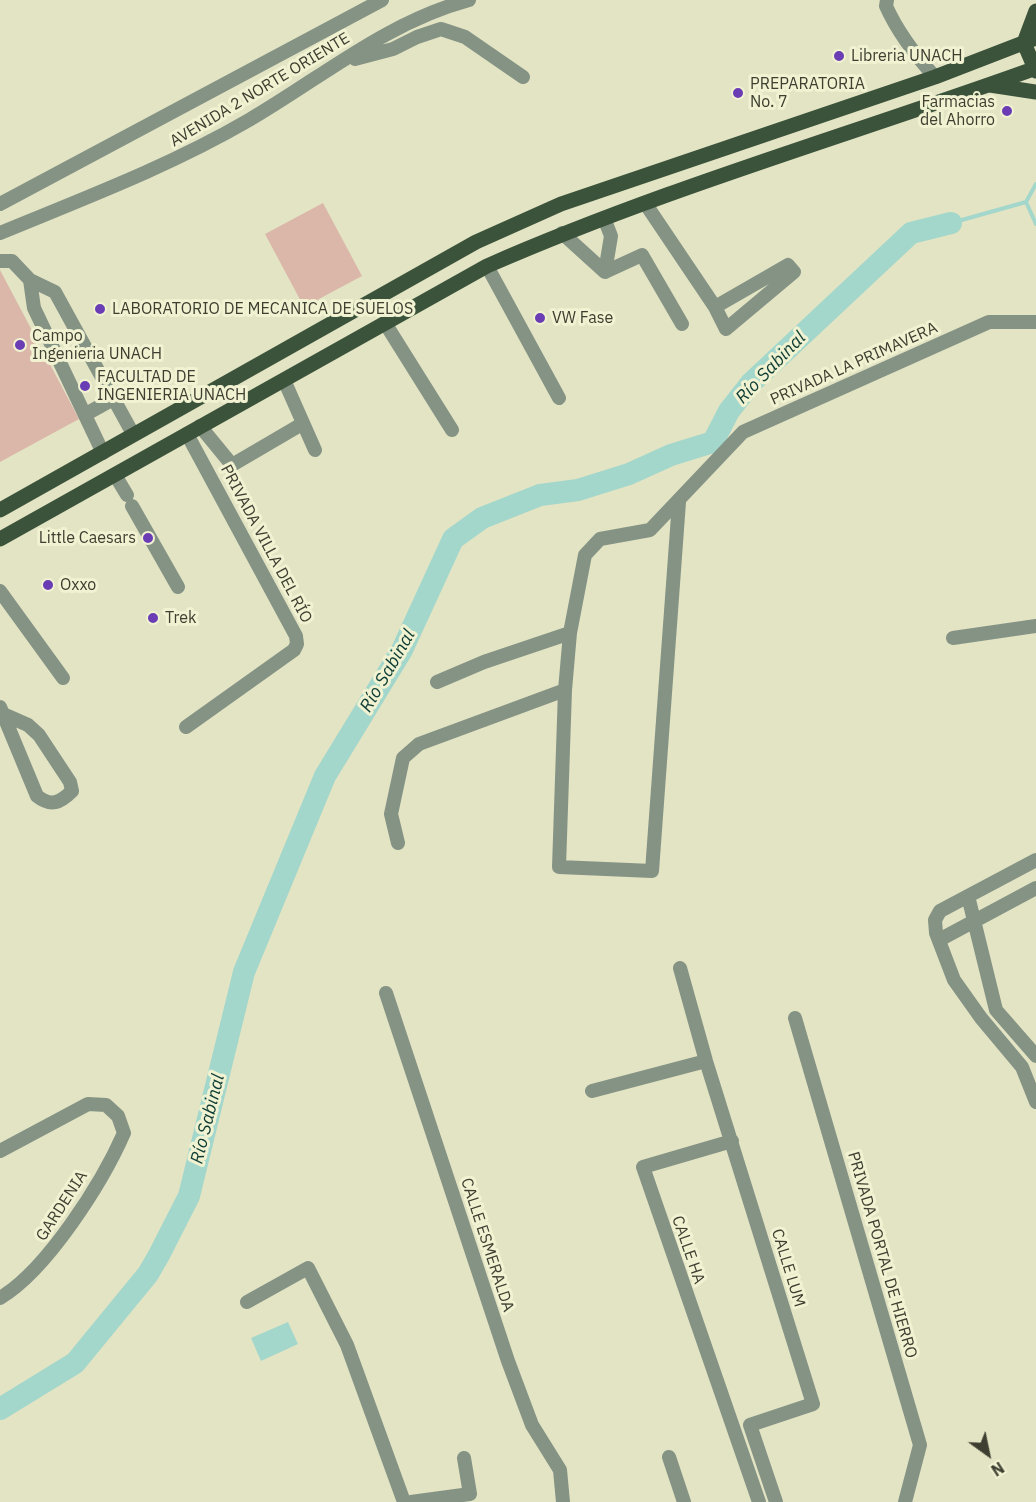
<!DOCTYPE html>
<html>
<head>
<meta charset="utf-8">
<style>
	body { margin:0 }
	#map { position:relative; width:1036px; height:1502px; overflow:hidden; background:#e3e4c4; font-family:"IBM Plex Sans",sans-serif }
	canvas { display:block }
	.north { position:absolute; left:958px; top:1424px; width:60px; height:60px; -webkit-text-stroke:4px #f0f2d1; paint-order:stroke; rotate:147deg; font-size:16px; font-weight:700; line-height:24px; text-align:center; color:#3e3e31 }
	.north::after { content:''; display:block; margin:auto; width:21px; height:27px; background:#3e3e31; clip-path:polygon(50% 0,100% 100%,50% 72%,0 100%) }
</style>
</head>
<body>
<div id="map">
<canvas width="1036" height="1502"></canvas>
<div class="north">N</div>
</div>
<script>
const c = document.querySelector('canvas').getContext('2d');
c.lineJoin = 'round';
function fill(path, color) { c.fillStyle = color; c.fill(path, 'evenodd'); }
function strokePath(path, color, width, dash) { c.strokeStyle = color; c.lineWidth = width; c.lineCap = dash ? 'butt' : 'round'; c.setLineDash(dash || []); c.stroke(path); }
function write(font, color, halo, rows, align = 'center') {
  c.font = font + ' "IBM Plex Sans",sans-serif'; c.lineWidth = 6; c.setLineDash([]); c.textBaseline = 'middle'; c.strokeStyle = halo; c.fillStyle = color; for (const [text, x, y, turn = 0] of rows) {
    c.save(); c.translate(x, y); c.rotate((+turn || 0) * Math.PI / 180); c.textAlign = isNaN(turn) ? turn : align; if (halo) c.strokeText(text, 0, 0); c.fillText(text, 0, 0); c.restore();
  }
}
const green = new Path2D(`
	M323,203L362,276L304,307L265,234Z
	M0,270L79,419L0,462Z`);
const water = new Path2D(`
	M288,1322L298,1344L261,1361L251,1338Z`);
const stream = new Path2D(`
	M1026,202L1036,224
	M951,223L1026,202L1036,184`);
const river = new Path2D(`
	M0,1409L75,1363L148,1274L159,1255L189,1196L244,972L325,776L402,650L453,539L482,518L540,495L578,490L629,474L671,455L713,442L729,411L751,383L911,233L951,223`);
const minor = new Path2D(`
	M887,0L886,6C898,33 915,55 935,77
	M355,59L393,49L417,37L441,29L465,37L523,77
	M645,203L715,307L726,329L794,272L788,265L715,307
	M0,204L382,0
	M0,233C85,198 170,166 249,120C321,78 387,22 469,0
	M562,233L605,272L611,236L604,218
	M0,261H12L30,280L55,292L133,434
	M487,266L559,398
	M605,272L642,255L682,324
	M30,280L34,308L103,453
	M385,323L452,430
	M284,380L315,450
	M86,414L115,398
	M200,426L232,465L302,424
	M115,475L127,495
	M679,502L652,871L559,867L565,690L570,633L585,555L600,539L650,530L743,432L989,322H1036
	M132,506L178,587
	M0,591L63,678
	M953,638L1036,626
	M437,682L484,662L570,633
	M0,707L37,796C51,807 60,803 72,791L70,782L39,735L28,725L3,714
	M186,727L294,650L297,644L296,636L187,434
	M398,843L391,814L403,758L419,744L565,690
	M1036,860L940,911L935,920L936,933L954,980L981,1018L1022,1067L1036,1102
	M968,896L996,1010L1036,1056
	M939,940L1036,888
	M680,968L706,1061L813,1404L750,1425L776,1502
	M386,993L508,1361L532,1425L560,1470L563,1502
	M795,1018L920,1445L905,1502
	M592,1091L706,1061
	M732,1141L643,1167L759,1502
	M0,1151L88,1104L106,1105L118,1116L124,1133C102,1183 47,1270 0,1298
	M247,1302L308,1268L347,1345L404,1502
	M669,1457L684,1502
	M411,1502L470,1494L464,1458`);
const major = new Path2D(`
	M1036,11L1024,43L1036,71
	M990,85L1036,92
	M0,510L476,242L561,204L935,77L1036,38
	M0,539L487,266C665,188 853,134 1036,68`);
const markers = [
	[839,56,6,"#6b3db5"],
	[738,93,6,"#6b3db5"],
	[1007,111,6,"#6b3db5"],
	[100,309,6,"#6b3db5"],
	[540,318,6,"#6b3db5"],
	[20,345,6,"#6b3db5"],
	[85,386,6,"#6b3db5"],
	[148,538,6,"#6b3db5"],
	[48,585,6,"#6b3db5"],
	[153,618,6,"#6b3db5"]
];
const poiNames = [
	["Libreria UNACH",851,56],
	["PREPARATORIA",750,84],
	["No. 7",750,102],
	["Farmacias",995,102,"right"],
	["del Ahorro",995,120,"right"],
	["LABORATORIO DE MECANICA DE SUELOS",112,309],
	["VW Fase",552,318],
	["Campo",32,336],
	["Ingenieria UNACH",32,354],
	["FACULTAD DE",97,377],
	["INGENIERIA UNACH",97,395],
	["Little Caesars",136,538,"right"],
	["Oxxo",60,585],
	["Trek",165,618]
];
const streetNames = [
	["AVENIDA 2 NORTE ORIENTE",260,90,-31],
	["PRIVADA LA PRIMAVERA",854,364,-24],
	["PRIVADA VILLA DEL RÍO",266,544,62],
	["GARDENIA",62,1206,-57],
	["CALLE ESMERALDA",487,1245,72],
	["CALLE HA",688,1250,71],
	["PRIVADA PORTAL DE HIERRO",882,1255,74],
	["CALLE LUM",788,1268,73]
];
const waterNames = [
	["Río Sabinal",771,368,-46],
	["Río Sabinal",388,671,-60],
	["Río Sabinal",208,1119,-76]
];
fill(green, '#dbb7aa');
fill(water, '#a3d7cb');
strokePath(stream, '#a3d7cb', 4);
strokePath(river, '#a3d7cb', 22);
strokePath(minor, '#859385', 14);
strokePath(major, '#3b533b', 15);
for (const [x, y, r, color] of markers) { const dot = new Path2D(); dot.arc(x, y, r, 0, 2 * Math.PI); c.fillStyle = color; c.fill(dot); strokePath(dot, '#f0f2d1', 2); }
write('16px', '#3e3e31', '#f0f2d1', poiNames, 'left');
write('16px', '#3e3e31', '#f0f2d1', streetNames);
write('italic 18px', '#0d3c34', '#f0f2d1', waterNames);
</script>
</body>
</html>
